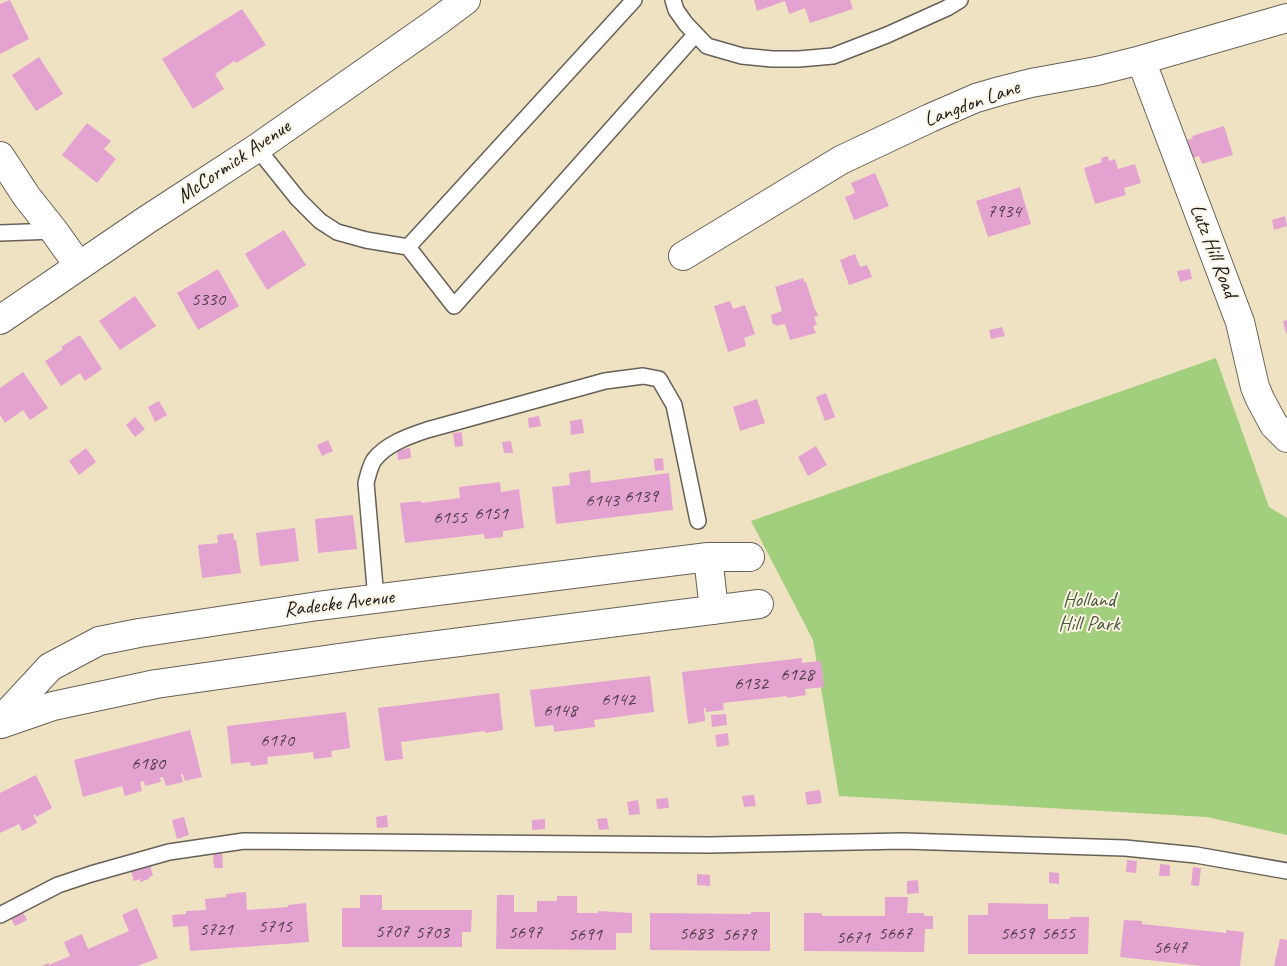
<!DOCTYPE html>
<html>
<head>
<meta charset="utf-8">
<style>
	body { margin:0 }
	canvas { display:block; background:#efe2c2 }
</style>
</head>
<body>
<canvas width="1287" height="966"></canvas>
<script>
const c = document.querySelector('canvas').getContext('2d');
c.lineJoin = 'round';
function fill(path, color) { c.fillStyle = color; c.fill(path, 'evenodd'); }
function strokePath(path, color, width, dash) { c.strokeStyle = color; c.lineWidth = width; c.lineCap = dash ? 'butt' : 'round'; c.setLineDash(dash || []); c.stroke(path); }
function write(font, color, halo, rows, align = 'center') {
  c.font = font + ' Caveat,sans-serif'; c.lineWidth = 4; c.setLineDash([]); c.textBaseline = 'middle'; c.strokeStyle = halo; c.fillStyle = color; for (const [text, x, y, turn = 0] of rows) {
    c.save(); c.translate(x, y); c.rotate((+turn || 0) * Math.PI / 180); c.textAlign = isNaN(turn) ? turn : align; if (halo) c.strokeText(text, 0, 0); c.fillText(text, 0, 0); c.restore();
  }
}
const green = new Path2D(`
	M1216,358L1269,507L1287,518V835L1207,817L839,796L813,640L751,521Z`);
const building = new Path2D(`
	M10,0L29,39L0,54V4Z
	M754,0H850L853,9L810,23L805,8L789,14L785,1L757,11Z
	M242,9L266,45L236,63L234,61L215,74L224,89L193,109L162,59Z
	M39,57L63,94L36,111L12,75Z
	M87,123L111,141L104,149L116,159L97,183L62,155Z
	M1224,126L1233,155L1202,164L1199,156L1188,159L1183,142L1193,138L1192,136Z
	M1108,156L1109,161L1115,159L1118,169L1135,164L1141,183L1124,188L1126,195L1095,204L1084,168L1102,162L1101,158Z
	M875,173L889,206L854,220L845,197L855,193L851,183Z
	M1020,187L1031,224L988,237L976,201Z
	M1285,216L1287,226L1274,230L1272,220Z
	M284,230L306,265L267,290L245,254Z
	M855,254L860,267L867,265L872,277L849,285L840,260Z
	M218,269L239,306L198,330L177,293Z
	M1190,269L1192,279L1180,282L1177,271Z
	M803,278L804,282H806L815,310H816L818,316L814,317L817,325L813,326L816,333L790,340L785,324L776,326L775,324L773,325L771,315L782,311L775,287Z
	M135,296L156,326L120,350L99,321Z
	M730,301L733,309L745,305L755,334L744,338L746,346L728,352L714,306Z
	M1287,320V333H1286L1283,321Z
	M1002,327L1005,336L991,339L989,330Z
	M80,335L102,369L85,381L80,373L61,386L45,361L63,349L61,347Z
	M23,372L48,408L30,420L23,410L5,423L0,415V388Z
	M826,393L835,417L825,421L816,397Z
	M757,399L765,423L740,431L733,407Z
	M159,401L167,415L155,422L148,407Z
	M539,416L541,426L529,428L528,418Z
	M135,417L145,429L135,437L126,425Z
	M582,419L584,433L571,435L570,421Z
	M462,432L463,446L455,447L453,433Z
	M328,440L333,451L322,456L317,445Z
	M511,441L513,453H504L502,442Z
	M816,446L827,465L808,476L798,457Z
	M86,448L96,462L79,475L69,461Z
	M410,448L411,458L398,460L397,450Z
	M663,458L664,470L655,471L654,459Z
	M590,470L591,483L669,473L673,510L556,524L552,487L570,485L569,473Z
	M500,482L501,492L519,489L524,528L503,531V537L485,539L484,534L405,543L400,503L421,501V503L460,498L459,487Z
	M353,515L357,549L318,553L315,519Z
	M295,528L299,561L260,566L256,533Z
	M233,533L234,540H236L241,573L202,578L198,545L218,543L217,535Z
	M802,658V663L821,661L824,687L805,689L806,695L787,698V696L723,703L724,710L706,712V708H704L705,721L688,724L682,672Z
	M650,676L654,712L594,720L595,727L554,732L553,725L535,727L530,690Z
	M499,693L503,730L485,733V731L401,742L403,759L385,761L378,708Z
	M346,712L350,748L331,751L332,757L314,759L313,752L267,757L268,764L251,766L250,762L231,764L227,726Z
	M726,714L727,725L712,727L711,715Z
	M190,730L202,777L185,781L183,774H181L183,782L166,786L163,777H160L161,782L145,786L144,781L140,782L142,791L125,796L122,786L83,797L74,760Z
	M728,733L729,745L717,747L715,735Z
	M36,775L52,808L36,817L35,814L33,815L37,823L22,831L19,824L0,833V793Z
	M820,790L822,803L807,805L805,792Z
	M754,795L756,806L744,807L742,796Z
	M668,798L669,808L657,809L656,799Z
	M638,800L640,814L629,815L627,802Z
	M387,815L388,827L377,828L376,817Z
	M184,817L189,835L177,839L172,820Z
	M607,818L609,829L599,830L597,819Z
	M545,819V829L532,830V820Z
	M213,852H222L223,868H214Z
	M1127,860L1137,861L1136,873L1126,872Z
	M150,864L153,876L149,877V879L140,882V879L134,881L130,868Z
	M1160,864L1170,865V876H1159Z
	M1193,867L1201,868L1199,886L1191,885Z
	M1049,872L1059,873V884L1049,883Z
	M697,874L710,875V886L697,885Z
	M918,880L919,893L907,894V881Z
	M246,892L247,910L288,907V905L306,903L309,942L190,951L188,926L173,927L172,915L186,914V911L206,910L205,899L226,897V894Z
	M360,895H382V910H472L471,932H462V947H342V908H360Z
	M497,895H514V912H537V901H557V896H577V913H598V911L632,913V933H616V950L496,949Z
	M885,897H908L907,913H924V916H933V929H925L924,952L804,951V913H822V916H885Z
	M988,903L1048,904V919H1070V917H1089L1088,954H968V915H988Z
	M137,908L158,958L137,966H41L49,963V965L70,956L64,942L82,934L88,949L129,931L122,915Z
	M23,912L27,920L15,926L11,918Z
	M751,912H770V951L650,950V913L751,914Z
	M1124,920L1142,921V924L1226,933V930L1244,932L1240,966H1202L1120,957Z
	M1280,939L1287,940V966H1274Z`);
const lane = new Path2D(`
	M673,0L676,10L686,24L707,46L742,56L772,59H799L833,56L887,35L947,8L960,0
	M257,148L298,199L320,221L337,232L366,240L408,247L634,0
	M0,233L54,231
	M408,247L454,306L695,35
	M376,599L366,483C368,475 370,466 374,460C386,444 409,436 427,430L605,381L643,376L659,379L674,405L698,521
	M0,915L58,885L91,874L169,852L244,841L709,845L903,841L1125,848L1196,855L1287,871`);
const street = new Path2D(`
	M1141,60L1240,322L1255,387L1260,399L1274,425L1287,438
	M0,156L27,197L54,231L79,266
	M683,256L841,160L930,118L976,98L1000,91L1031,83L1097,71L1141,60L1287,18
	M0,320L145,221L257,148L438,21L466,0
	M708,557L714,610
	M0,721L50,667L99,641L139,633L318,606L708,557H750
	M1,724L53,706L156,684L374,653L759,604`);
const numberNames = [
	["7934",1004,212],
	["5330",208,300],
	["6139",641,497],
	["6143",602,501],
	["6151",491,514],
	["6155",450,518],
	["6128",797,675],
	["6132",751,684],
	["6142",618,700],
	["6148",560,711],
	["6170",277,741],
	["6180",148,764],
	["5715",275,927],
	["5721",216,930],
	["5707",392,932],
	["5703",432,933],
	["5697",525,933],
	["5683",696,934],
	["5667",895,934],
	["5659",1017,934],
	["5655",1058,934],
	["5691",585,935],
	["5679",739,935],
	["5671",853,938],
	["5647",1170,948]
];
const streetNames = [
	["Langdon Lane",972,104,-20],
	["McCormick Avenue",234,162,-34],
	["Lutz Hill Road",1213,251,69],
	["Radecke Avenue",339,604,-7]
];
const parkNames = [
	["Holland",1089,600],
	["Hill Park",1089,624]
];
fill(green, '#a2cf7d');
fill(building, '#e4a2d1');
strokePath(lane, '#666156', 18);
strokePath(street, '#666156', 30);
strokePath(lane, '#fff', 15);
strokePath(street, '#fff', 28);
write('19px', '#4e3e49', null, numberNames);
write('21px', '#1c1c1c', '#fcf5e5', streetNames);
write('21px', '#4b5b3e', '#fcf5e5', parkNames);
</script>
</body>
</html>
